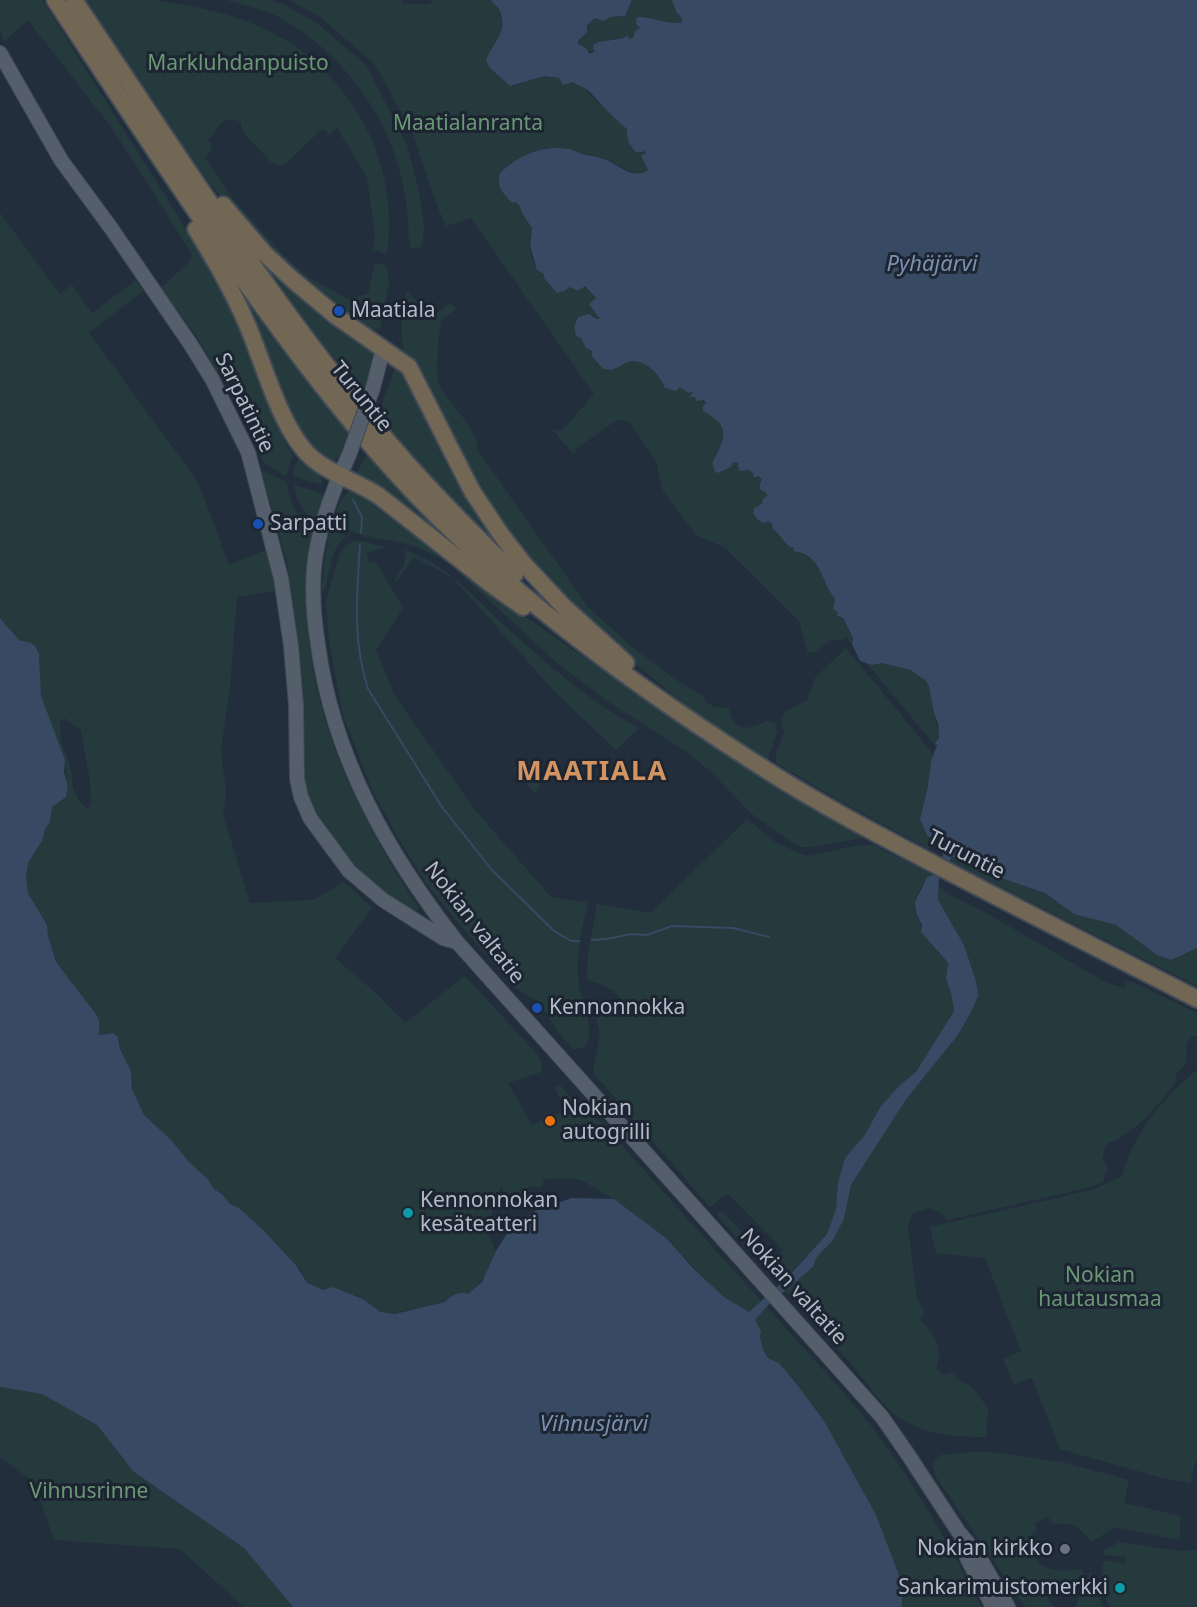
<!DOCTYPE html>
<html>
<head>
<meta charset="utf-8">
<style>
	body { margin:0 }
	canvas { display:block; background:#232e3c }
</style>
</head>
<body>
<canvas width="1197" height="1607"></canvas>
<script>
const c = document.querySelector('canvas').getContext('2d');
c.lineJoin = 'round';
function fill(path, color) { c.fillStyle = color; c.fill(path, 'evenodd'); }
function strokePath(path, color, width, dash) { c.strokeStyle = color; c.lineWidth = width; c.lineCap = dash ? 'butt' : 'round'; c.setLineDash(dash || []); c.stroke(path); }
function write(font, color, halo, rows, align = 'center') {
  c.font = font + ' "Noto Sans",sans-serif'; c.lineWidth = 6; c.setLineDash([]); c.textBaseline = 'middle'; c.strokeStyle = halo; c.fillStyle = color; for (const [text, x, y, turn = 0] of rows) {
    c.save(); c.translate(x, y); c.rotate((+turn || 0) * Math.PI / 180); c.textAlign = isNaN(turn) ? turn : align; if (halo) c.strokeText(text, 0, 0); c.fillText(text, 0, 0); c.restore();
  }
}
const green = new Path2D(`
	M0,0H42L185,227L226,297L237,320L275,414L283,439L293,455L286,476L264,463L254,436L241,415L221,377L199,340L161,288L189,262L192,254L112,128L28,20L4,41L0,31Z
	M86,0C109,0 133,0 155,0C162,1 170,3 177,4C262,17 327,51 367,130C386,167 393,212 387,254L373,249L375,238L367,177L337,128L329,135L323,128L285,164L278,166L272,163L242,131L241,122C219,114 221,128 208,140L213,149L205,157L233,199L284,256L311,279L348,299L368,294L375,263L387,266L389,283L380,329L378,330L365,327L333,303L328,304L244,225L216,191L192,160Z
	M226,0H272L285,5L319,25L366,65L407,145L419,192L424,226L422,246L417,249L411,248C407,238 409,227 408,216C406,203 404,189 401,176C385,109 338,50 279,17C263,9 244,5 226,0Z
	M290,0H402L404,4H429L433,0H491C509,15 502,39 488,55L494,71L501,75L505,82L514,86L535,78L544,76L559,78L563,85L572,81L585,88L596,102L605,107L617,121L628,129L646,153L642,156L648,171L643,174L637,175L603,158L560,149L538,150L506,197L512,203L516,202C520,206 533,226 532,231C532,233 530,234 530,236C527,246 533,270 544,274L547,282L551,286L582,288L585,286L596,299L589,303L600,319L594,318L589,314L579,317L575,324L586,348L592,352V356L603,368L611,370C617,369 622,364 628,362C645,357 660,375 665,388L680,386L684,390L694,391L692,394L698,399L704,400L706,403L705,412C733,422 723,442 712,463L718,473L731,467L733,462L738,463L744,470H748L762,479V490L767,494L768,521L798,552L813,560L829,584L831,593L835,599L833,606L839,612L837,616L843,618L853,639L852,644L846,637L841,641L832,639L815,652L808,653L799,621L724,547L696,535L663,491L656,461L629,422L618,419L576,449L574,455L552,429L562,431L594,394L471,218L446,226L436,203L412,132L382,77L372,62L320,17Z
	M632,0H672L682,21C672,26 656,21 645,16L636,24L639,29L632,39L621,38L599,42L592,53L578,45V41C584,38 589,24 595,18L625,16Z
	M0,213L60,294L72,285L92,313L136,280L143,291L89,333L198,482L229,565L266,550L276,591L237,597L230,687L221,750L226,793L223,815L250,903L314,900L344,882L372,908L335,958L376,993L405,1023L465,976L538,1055L542,1063L541,1072L508,1083L532,1125L567,1110L554,1087L560,1085L579,1106L601,1122L761,1301L749,1312L724,1297L708,1282L666,1238L614,1199L583,1181L571,1178L544,1179L542,1187L528,1186L529,1193L506,1196L501,1186L496,1198L487,1231L496,1251C478,1299 461,1301 413,1309C404,1311 396,1315 386,1314C376,1313 369,1301 360,1297C355,1295 351,1294 347,1293C334,1287 318,1293 307,1283C303,1279 302,1271 298,1267C280,1246 258,1228 239,1208L230,1204L222,1194L214,1189L208,1179L190,1163L171,1140L144,1115L134,1098L131,1071L120,1049V1042L108,1033L99,1035L96,1014L56,962L48,936L47,925L28,893L26,877L28,863L42,841L45,829L50,822L52,807L62,800C77,762 49,730 41,695C38,680 43,663 37,649C32,641 24,644 18,639C11,633 7,624 0,618ZM64,718L81,730L90,781L91,804L88,809L79,801L73,788L71,769L61,742L60,721Z
	M248,245L367,346L374,359L362,404Z
	M217,255L349,433L338,459L328,461L311,447L294,420Z
	M407,291L432,317L450,303L457,309L441,320C439,335 434,374 440,386C452,408 476,425 478,451L588,607L631,646L673,678L703,696L706,702L715,707L729,708C731,732 750,731 767,721L775,723L777,733L768,758L764,760L689,708L584,621L504,535L404,353C400,333 401,311 407,291Z
	M396,365H400L525,574L523,575L376,421Z
	M366,455L407,498L493,582L355,477Z
	M300,457C311,466 323,471 322,485L293,476L294,468Z
	M261,470L287,482C290,501 293,515 310,525L314,524L315,521C301,509 298,504 294,485L321,493L323,496C323,506 318,517 316,527C312,549 309,573 308,595C303,707 359,817 419,908L414,916L352,869L314,818L306,797L302,770L304,719L291,587L286,559Z
	M352,490L363,493L483,587L553,636L719,749L871,838L856,839L812,847H801L793,843L752,814L709,770L684,750L607,701L556,662L452,566L437,556L417,547L395,541L367,537L338,526L335,527L334,531L345,536C331,550 330,568 326,586L324,591L322,590C324,568 329,500 352,490Z
	M354,540L386,547L367,553L369,563L376,562L403,608L376,650L395,696L475,810L551,897L588,903C581,931 575,958 579,986C582,1002 591,1020 589,1037C588,1046 582,1049 573,1049L557,1031L547,1013L536,1000L515,988L455,919L424,880L404,848L372,790L343,715L329,641L326,602L341,550Z
	M404,550C447,563 474,598 506,627C547,664 590,702 639,728L616,750L554,691L453,578L414,557L395,583L394,581C401,571 408,563 404,550Z
	M846,648L934,755L920,818L927,835L935,842L929,849L840,801L776,763V754L784,733L781,721L786,711L807,700L815,678Z
	M866,662C873,665 877,662 884,663C898,666 923,672 929,687C932,694 932,703 933,710C936,726 941,729 936,747Z
	M532,762L542,770V777L537,792H534L514,771V767L522,763Z
	M747,819L776,843L802,854L809,856L854,846L873,845L933,875C922,880 912,901 916,913C918,921 922,924 921,932L948,964L946,979L951,992L954,1011L916,1072L900,1085L881,1106L864,1136L845,1158L838,1182L836,1209L827,1234L780,1284L717,1215L722,1211L771,1263L783,1250L729,1195H725L710,1207L595,1075L593,1071L600,1034L592,1000L603,1001L608,1010L619,1015L627,1008C617,990 606,985 587,980L588,953L597,904L651,913Z
	M957,854L1004,879L1045,893L1074,914L1116,925L1157,955L1171,960L1197,948V986L949,861Z
	M938,885L948,894L986,913L1107,983L1125,988V984L1128,981L1135,983L1197,1013V1036H1191L1186,1044C1186,1050 1188,1057 1186,1062C1184,1068 1180,1068 1177,1073C1175,1077 1176,1082 1173,1086C1157,1108 1131,1136 1106,1144L1102,1159L1108,1167L1103,1182L1087,1188L948,1220L939,1212L929,1208L912,1214L908,1227L917,1298L925,1312L920,1320C935,1335 944,1348 936,1369L944,1375L952,1373L959,1380L972,1387L988,1408L986,1437C960,1437 935,1436 910,1424C885,1412 870,1386 852,1365C830,1340 807,1315 785,1290L813,1267L817,1257L833,1240L844,1219L851,1185L907,1098L958,1035L971,1012L976,981L964,945L938,900Z
	M1197,1070V1456L1190,1483L1162,1478L1060,1449L1032,1378L1014,1384L1003,1359L1021,1351L985,1258L936,1253L930,1227L1095,1189L1122,1176C1134,1133 1162,1098 1197,1070Z
	M766,1306C801,1346 839,1385 872,1427C914,1483 950,1544 981,1607H902V1583L824,1421L799,1387L779,1364L768,1358L763,1350L755,1320Z
	M0,1387L42,1393L97,1425L134,1472L244,1548L293,1607H244L180,1549L54,1540L34,1482L0,1457Z
	M985,1451L1062,1462L1129,1480L1124,1503L1181,1516L1179,1540L1115,1527L1091,1542C1080,1526 1072,1522 1053,1524L1048,1517L1035,1523L1037,1529L1030,1537C1031,1572 1055,1573 1082,1569L1084,1573L1077,1590L1073,1592L1053,1587L1051,1593L1058,1595L1052,1597L1048,1594L1047,1599L1054,1607H1025L936,1477L933,1467L934,1460L941,1455Z
	M1120,1542L1180,1551L1197,1550V1607H1110C1102,1591 1099,1578 1104,1560L1125,1564L1126,1557L1103,1555L1104,1550Z
	M1090,1572L1092,1573L1095,1587L1103,1607H1075Z`);
const water = new Path2D(`
	M491,0H632L625,16L610,17L604,21L595,18L587,26V32L578,41V44L586,48L589,53H591L594,52L593,45L599,42L624,38L628,35L629,39L633,38L635,31L640,28L636,24V19L638,17C653,16 667,26 682,22L681,17L677,13L672,0H1197V948L1171,960L1157,955L1116,925L1074,914L1045,893L1004,879L957,854L955,857H952L939,879L938,900L964,945L976,981L978,996L971,1012L958,1035L907,1098L851,1185L844,1219L833,1240L817,1257L813,1267L767,1306L755,1320L761,1331L760,1337L763,1350L768,1358L779,1363L799,1387L824,1421L876,1515L902,1583V1607H293L244,1548L134,1472L97,1425L42,1394L0,1387V618L19,640L31,643L35,646L39,654L41,696L65,760L64,772L68,786L66,797L52,807L50,822L45,829L42,841L28,863L26,877L28,893L47,925L48,936L56,962L96,1014L99,1021V1035L113,1033L118,1037L120,1049L131,1071L132,1089L144,1115L171,1140L190,1163L208,1179L214,1189L222,1194L230,1204L239,1208L264,1231L296,1265L307,1283L323,1290L333,1287L363,1299L380,1312L395,1314L445,1302C450,1296 459,1291 468,1294L482,1282L496,1251L508,1232L535,1211L572,1198L614,1199L666,1238L694,1269L724,1297L749,1312L788,1277L827,1234L836,1209L838,1182L845,1158L864,1136L881,1106L900,1085L916,1072L954,1011L951,992L946,979L948,963L921,932L922,925L916,913L915,902L927,877L933,875L943,856L941,847L927,835L920,819L928,785L931,761L937,745L935,743L939,738L938,723L934,714L929,686L925,680L910,670L882,663L872,665L860,661L852,644L853,638L843,618L837,616L838,612L833,609L835,599C820,580 822,555 793,551L794,548C785,547 781,534 773,529L772,524L768,521L764,523L758,520L753,513L754,508L762,504L763,499L767,496V494L760,489V484L762,479L758,476L754,478L753,473L749,470L739,471L738,463L733,462L731,467L718,473L715,472L712,463C726,437 731,426 703,411V406L706,403L704,400L696,401L695,397H689L694,391L688,393L680,387L676,391L665,388C660,375 645,357 628,362C622,364 617,369 611,370L603,369L592,356V351L586,348L581,338L576,336L574,327L578,317L589,314L594,318L600,319L589,304L596,298L585,286L578,291L570,287L564,291L557,293L544,278V274L537,270L530,246L532,228L522,213L520,206L516,202L512,203C503,192 496,188 500,173C519,155 543,145 569,149C574,150 578,153 583,154C588,156 595,156 601,158C616,162 633,182 648,170L641,156L646,153L644,150L643,152H636C630,146 626,138 627,129C613,118 601,104 589,91C584,87 577,85 572,82L563,85L559,78L544,76L510,86L490,68L486,60C492,44 507,33 501,14C499,6 494,5 491,0Z`);
const stream = new Path2D(`
	M353,500L362,517L361,533
	M360,544C357,594 352,640 368,689L442,807L492,870L554,931L571,941H579
	M592,940L606,939L632,934L647,935L672,926L733,928L769,937`);
const major = new Path2D(`
	M0,53L61,160L111,228L191,345L212,379L248,452L281,578L291,646L296,705L297,779L301,797L310,818L349,871L383,900L443,938L457,942
	M373,388L383,349
	M349,455C332,491 318,529 314,568C312,593 314,620 318,645C333,757 388,854 457,942L882,1417L909,1456L958,1531L978,1555L1008,1607
	M961,1542L968,1560L993,1607`);
const highway = new Path2D(`
	M55,0C105,76 155,151 206,226C271,320 338,413 417,496C521,604 645,693 771,773C823,806 879,835 934,864C1021,910 1109,954 1197,999
	M74,0C164,134 251,271 352,398C401,460 457,519 515,574
	M223,205L265,254L293,280L336,316L409,367L472,491L502,536L523,563L564,607L626,663
	M196,229C214,259 232,289 246,322C263,360 280,429 311,457C328,473 358,482 379,496L492,585L523,607`);
const majorBridge = new Path2D(`
	M349,455L373,388`);
const markers = [
	[339,311,6,"#1a4fb4"],
	[258,524,6,"#1a4fb4"],
	[537,1008,6,"#1a4fb4"],
	[550,1121,6,"#e8710a"],
	[408,1213,6,"#0f9aa8"],
	[1065,1549,6,"#6b7280"],
	[1120,1588,6,"#0f9aa8"]
];
const parkNames = [
	["Markluhdanpuisto",238,64],
	["Maatialanranta",468,124],
	["Nokian",1100,1276],
	["hautausmaa",1100,1300],
	["Vihnusrinne",89,1492]
];
const poiNames = [
	["Maatiala",351,311],
	["Sarpatti",270,524],
	["Kennonnokka",549,1008],
	["Nokian",562,1109],
	["autogrilli",562,1133],
	["Kennonnokan",420,1201],
	["kesäteatteri",420,1225],
	["Nokian kirkko",1053,1549,"right"],
	["Sankarimuistomerkki",1108,1588,"right"]
];
const streetNames = [
	["Turuntie",361,397,51],
	["Sarpatintie",244,403,64],
	["Turuntie",966,855,27],
	["Nokian valtatie",474,923,52],
	["Nokian valtatie",793,1287,48]
];
const waterNames = [
	["Pyhäjärvi",932,265],
	["Vihnusjärvi",594,1425]
];
const districtNames = [
	["MAATIALA",592,772]
];
fill(green, '#253a3d');
fill(water, '#374963');
strokePath(stream, '#374963', 2);
strokePath(major, '#404955', 16);
strokePath(highway, '#424b57', 20);
strokePath(major, '#555f6c', 14);
strokePath(highway, '#726754', 16);
strokePath(majorBridge, '#404955', 16, []);
strokePath(majorBridge, '#555f6c', 14);
for (const [x, y, r, color] of markers) { const dot = new Path2D(); dot.arc(x, y, r, 0, 2 * Math.PI); c.fillStyle = color; c.fill(dot); strokePath(dot, '#1c2531', 2); }
write('21px', '#6a9875', '#1c2531', parkNames);
write('21px', '#b3bbc8', '#1c2531', poiNames, 'left');
write('21px', '#b3bbc8', '#1c2531', streetNames);
write('italic 22px', '#7b90af', '#1c2531', waterNames);
c.letterSpacing = '1.5px';
write('bold 27px', '#d39462', '#1c2531', districtNames);
c.letterSpacing = '0px';
</script>
</body>
</html>
